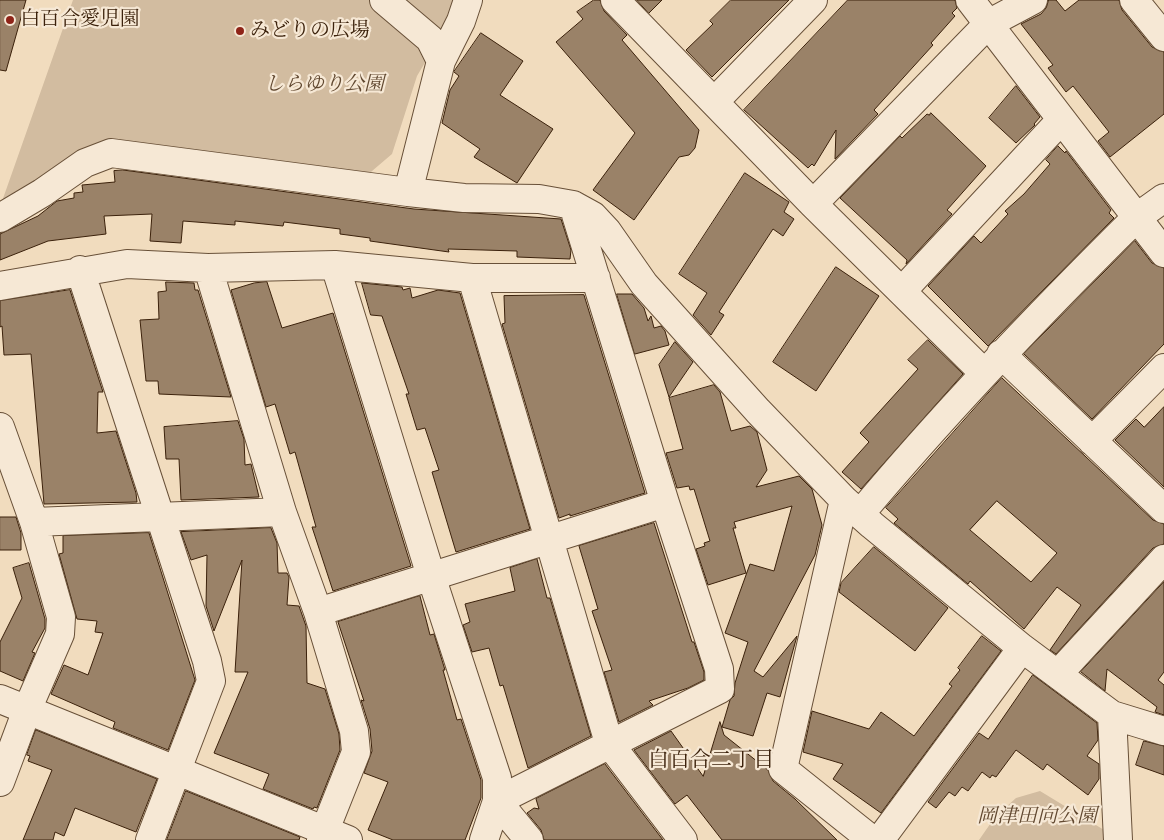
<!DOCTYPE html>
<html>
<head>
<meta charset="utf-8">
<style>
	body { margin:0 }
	canvas { display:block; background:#f1dcbe }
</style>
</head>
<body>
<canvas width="1164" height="840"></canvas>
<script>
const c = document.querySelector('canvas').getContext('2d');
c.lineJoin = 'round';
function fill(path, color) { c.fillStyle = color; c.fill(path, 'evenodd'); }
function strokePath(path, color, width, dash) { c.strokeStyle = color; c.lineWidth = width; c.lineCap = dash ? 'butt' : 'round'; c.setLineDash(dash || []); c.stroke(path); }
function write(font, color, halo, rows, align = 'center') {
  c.font = font + ' Alegreya,"Noto Serif JP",serif'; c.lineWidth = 4.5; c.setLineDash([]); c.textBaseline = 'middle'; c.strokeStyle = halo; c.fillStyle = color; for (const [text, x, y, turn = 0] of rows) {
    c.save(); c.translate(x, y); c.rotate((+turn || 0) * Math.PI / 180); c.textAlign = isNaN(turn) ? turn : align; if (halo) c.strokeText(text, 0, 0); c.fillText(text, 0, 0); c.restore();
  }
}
const green = new Path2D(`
	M73,0H457L452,17L417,76L392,154L365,177L115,142L80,150L0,207Z
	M1040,791L1109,833V840H979L995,817L1016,798Z`);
const building = new Path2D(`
	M0,0H26L6,71L0,70Z
	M594,0H600L604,11L627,35L622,40L699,130L695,148L689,155L679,157L634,220L593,190L635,133L556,42L583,19L577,12Z
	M637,0H662L649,13Z
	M731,0H789L712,77L686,50L713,24L710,21Z
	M848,0H955L957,8L952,13L955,16L931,43L933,45L874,110L878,114L835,159L836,130L814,166L812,164L808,168L744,110Z
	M1049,0H1056L1065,11L1079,0H1119L1122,10L1152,47L1164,52V114L1110,157L1098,141L1109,132L1073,86L1066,92L1048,68L1053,65L1021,24L1041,14L1046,8Z
	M481,33L523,61L500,95L553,129L517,183L474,157L480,149L442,123L450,90L459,76L454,72Z
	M1016,86L1040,117L1034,124L1035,125L1016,143L989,118Z
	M931,113L986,166L947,210L952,214L906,264L907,260L840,198L900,136L902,138L927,114L929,115Z
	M1058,146L1065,153L1066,151L1111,210L1109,213L1114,218L988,346L928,286L974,236L981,243L1008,214L1005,211L1024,194L1050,164L1046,160Z
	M123,170L414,209L561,219L571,250L570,259L517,257V251L448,249L449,252L370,241V238L340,234V229L284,222L283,226L235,221V225L183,221L181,243L150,241L152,214L104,216L106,234L48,241L0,260V234L38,216L57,201L74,198V193L83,192L82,185L115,182L114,171Z
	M745,173L789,202L784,212L794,219L783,236L773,229L719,312L724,315L711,335L693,315L707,293L679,274Z
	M1135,241L1152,263L1164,268V344L1092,419L1024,354Z
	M836,267L879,296L816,391L773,362Z
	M166,282L194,283L195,290H198L231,397L159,394L158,381H146L140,320L159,319L158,292L166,291Z
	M267,282L282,328L333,313L411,566L333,591L312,527H316L295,452L290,454L275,404L266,407L231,290L254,283Z
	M362,283L402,287L403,290L410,288L412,298L438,290L460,293L530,529L456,552L432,472L439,470L425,428L417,430L406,394H409L382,316L371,315Z
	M70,290L103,392H98L97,433L116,431L136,493L137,502L44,504L31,354L4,355L2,326L0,327V301Z
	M617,294H632L644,308L648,321L651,316L654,328L661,326L665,331L669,345L635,354Z
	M584,295L645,493L570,516V514L559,518L502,324L505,323L504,296Z
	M928,340L963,374L861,489L842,472L869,442L860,433L918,369L908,360Z
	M675,342L693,362L669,397L659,365Z
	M1002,378L1153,520L1164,524V544L1153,548L1056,654L1050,650L1081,605L1057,587L1024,629L970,581L968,584L894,523L898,519L886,508ZM997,501L1057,553L1031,582L970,530Z
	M714,385L720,392L731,431L750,426L757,432L767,470L756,487L799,476L812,489L822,525L815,555L754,671L763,677L797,636L780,697L767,693L753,736L722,727L730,700L734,696L735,683L748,642L725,633L750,564L774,571L792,506L734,522L736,528H733L746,573L708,585L696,549L705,546L704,543L710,541L694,489L690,490L689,486L677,488L666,453L683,449L669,398Z
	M1164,407V487L1115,440L1136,419L1144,427Z
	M238,421L244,439L245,465L251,464L259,497L181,500L179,459H166L164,427Z
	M0,517H16L21,533V550H0Z
	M654,523L692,642H694L704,672V680L688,688L649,701L653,705L619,722L604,672L612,670L592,611L598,609L579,546Z
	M271,528L277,543L278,573H287L289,577L287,605L299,606L306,626L307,683L325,689L339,734L340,750L317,808L314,807L313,809L263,789L269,774L214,753L248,672H235L242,560L214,631L206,606L207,555L191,560L181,532Z
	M149,533L195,680L168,750L113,728L115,722L51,694L64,665L88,675L103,633L95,632L97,621L77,619L59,554L63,553V536Z
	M874,547L948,608L915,651L839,592L841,583Z
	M537,559L547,598H550L591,736L528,768L503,685L500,686L489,648L472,652L463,625L470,622L465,604L515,591L510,568Z
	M29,563L45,619V628L32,652L35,653L23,681L0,671V642L22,598L13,568Z
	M1164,582V672L1158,680L1164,685V715L1155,712L1157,707L1107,669L1105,691L1081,672Z
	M420,596L430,635L434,634L445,670H443L457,720L461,719L481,780V798L465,840H393L368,830L388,782L364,773L372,751L370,729L361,700L364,701L338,622Z
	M982,636L1001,651L881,813L833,779L843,764L803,752L812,711L869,729L881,712L914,736L952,686L949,684L960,670L958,668Z
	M1033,675L1097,723L1098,740L1087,756L1099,764V779L1088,795L1047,764L1043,770L1016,750L996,777L992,775L990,778L982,772L968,791L962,787L955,796L949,792L936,808L928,802L979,733L988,739Z
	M720,722L724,735L768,770L773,781L795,799L837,840H722L687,795L675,804L634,750L671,731L703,776Z
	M36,730L157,779L136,832L75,808L64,836L55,832L53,840H23L52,770L28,761L30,756L27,755Z
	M1144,741L1164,746V775L1136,765Z
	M605,764L663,840H544L541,830L527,813L534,808L539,809L536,799Z
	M186,791L300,837L299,840H167Z`);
const minor = new Path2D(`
	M384,0L430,39L441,61
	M615,0L813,204L983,372
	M970,0L1164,253
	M1134,0L1164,37
	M715,101L813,0
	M408,192L441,61L461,21L468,0
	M813,204L988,24L1033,0
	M0,218L42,193L85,163L111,153L408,192L464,198L539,199L573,205L593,216L607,231L644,284L758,411L844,500L872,525L1022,648L1112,715L1164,731
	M335,265L431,576L497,778V801L484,840
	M208,268L282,512L318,612L665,503
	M80,270L207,661L211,681L150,840
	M472,278L609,743L683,840
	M0,286L127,264L208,268L335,265L472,278H596
	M902,291L1061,120
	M1001,354L1164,509
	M0,427L34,522
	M1092,441L1164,368
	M844,500L783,769L872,840
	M860,514C947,410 1040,313 1136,218L1164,198
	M318,612L354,731L356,752L321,840
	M1058,674L1164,559
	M0,699L348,840
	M1112,715L1118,840
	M0,782L27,710L60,634L61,617L34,522L282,512
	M529,840L497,801L720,689L719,669L665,503L573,205
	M880,840L1022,648`);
const markers = [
	[10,20,5,"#8f2418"],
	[240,31,5,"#8f2418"]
];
const poiNames = [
	["白百合愛児園",20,20],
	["みどりの広場",250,31]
];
const parkNames = [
	["しらゆり公園",324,85],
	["岡津田向公園",1037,817]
];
const neighbourhoodNames = [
	["白百合二丁目",711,761]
];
fill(green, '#d2bca0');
fill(building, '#9a8268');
strokePath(building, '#3b210b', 1);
strokePath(minor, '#685038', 30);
strokePath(minor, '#f6e8d5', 28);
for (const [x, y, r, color] of markers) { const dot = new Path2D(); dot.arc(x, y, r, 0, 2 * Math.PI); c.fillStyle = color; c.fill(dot); strokePath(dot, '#f6e8d5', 2); }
write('20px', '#3b210b', '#f6e8d5', poiNames, 'left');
write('italic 20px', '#614830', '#f6e8d5', parkNames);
write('21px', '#3b210b', '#f6e8d5', neighbourhoodNames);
</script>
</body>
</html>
